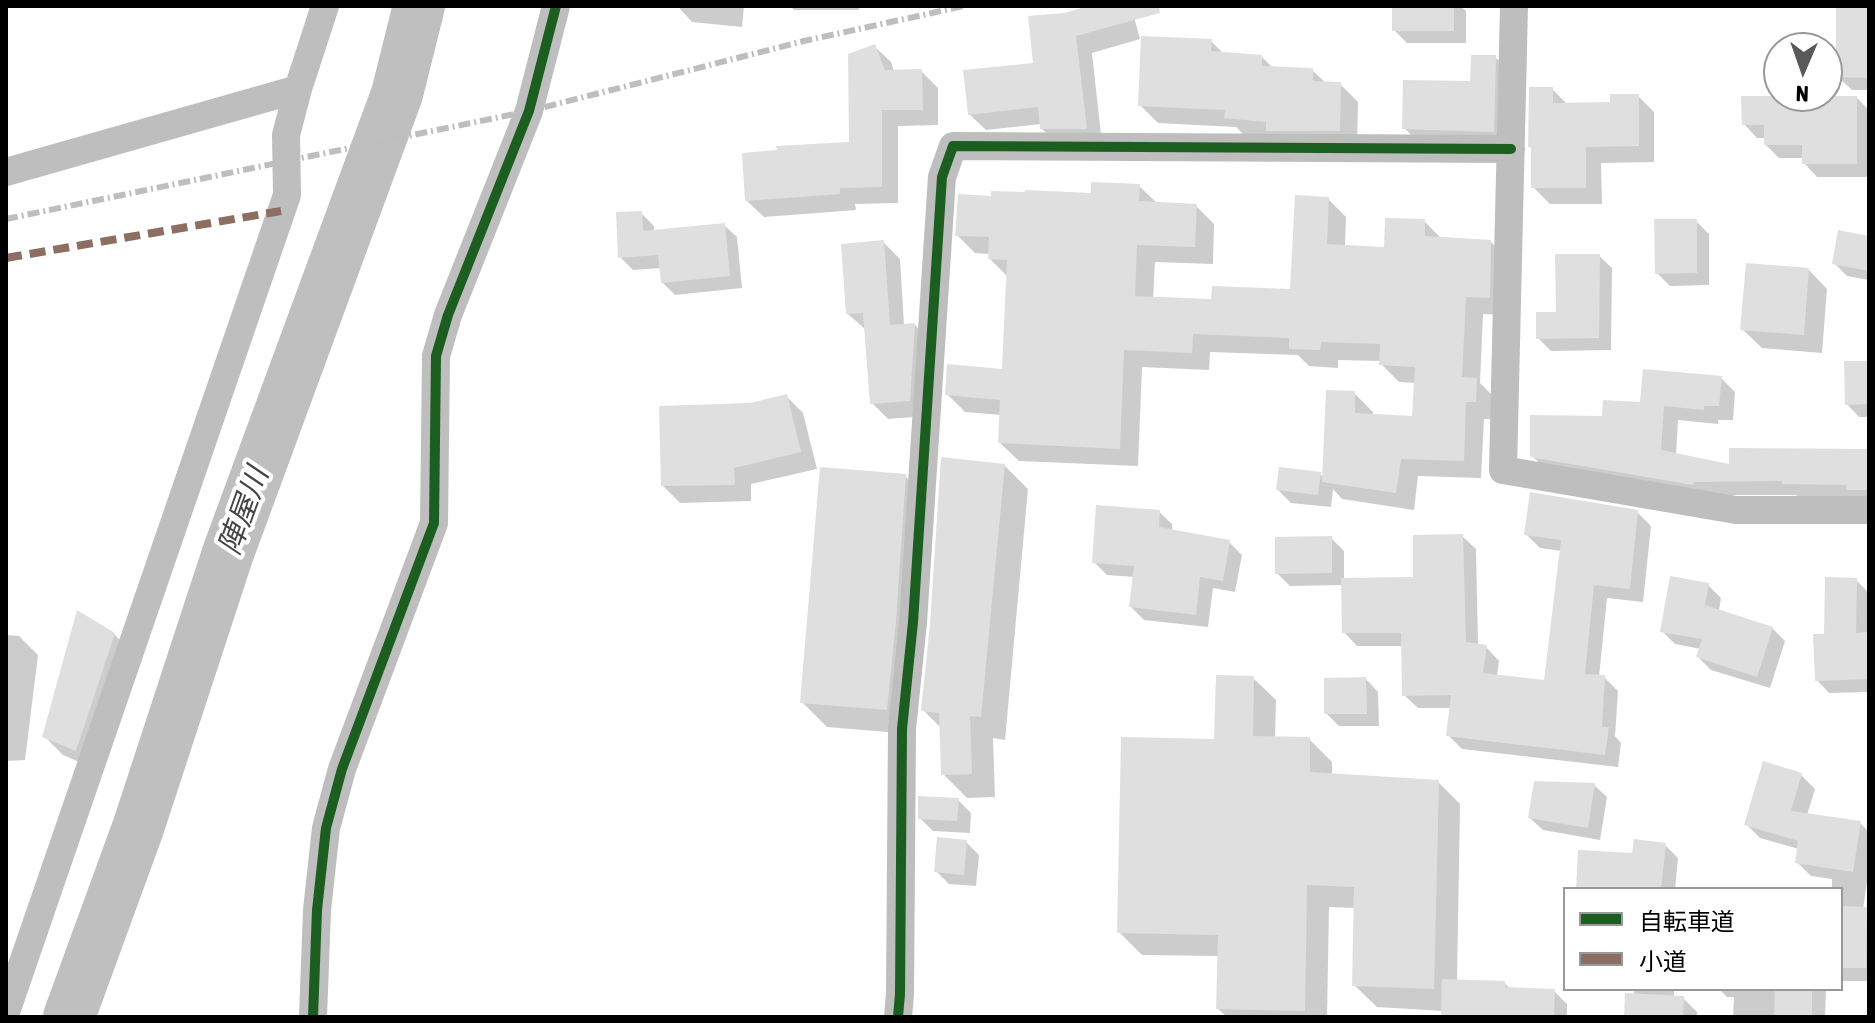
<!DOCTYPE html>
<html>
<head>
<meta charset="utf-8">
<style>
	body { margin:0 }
	#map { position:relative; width:1875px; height:1023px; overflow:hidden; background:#fff; font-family:"Asap Condensed","Noto Sans JP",sans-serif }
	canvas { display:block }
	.frame { position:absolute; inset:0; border:8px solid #000; pointer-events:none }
	.legend { position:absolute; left:1563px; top:887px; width:280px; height:104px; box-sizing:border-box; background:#fff; border:2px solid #999; margin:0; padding:10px 14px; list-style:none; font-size:24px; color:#000 }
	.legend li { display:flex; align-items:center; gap:16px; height:40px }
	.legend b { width:40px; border:2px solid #999 }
	.north { position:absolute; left:1763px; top:32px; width:80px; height:80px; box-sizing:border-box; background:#fff; border:2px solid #999; border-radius:50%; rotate:182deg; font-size:22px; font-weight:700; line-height:32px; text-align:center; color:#000 }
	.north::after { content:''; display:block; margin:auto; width:28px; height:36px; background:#595959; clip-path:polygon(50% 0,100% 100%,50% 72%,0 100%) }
</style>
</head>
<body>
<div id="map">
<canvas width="1875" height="1023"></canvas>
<div class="frame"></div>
<ul class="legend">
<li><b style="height:10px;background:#1b5e20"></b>自転車道</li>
<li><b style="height:10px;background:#8d6e63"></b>小道</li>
</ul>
<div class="north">N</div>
</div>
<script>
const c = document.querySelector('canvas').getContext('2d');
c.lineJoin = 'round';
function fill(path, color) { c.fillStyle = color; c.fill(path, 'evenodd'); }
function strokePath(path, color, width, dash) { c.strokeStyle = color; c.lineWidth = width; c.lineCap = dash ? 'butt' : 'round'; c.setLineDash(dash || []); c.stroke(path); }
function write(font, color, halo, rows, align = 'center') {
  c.font = font + ' "Asap Condensed","Noto Sans JP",sans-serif'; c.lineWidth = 8; c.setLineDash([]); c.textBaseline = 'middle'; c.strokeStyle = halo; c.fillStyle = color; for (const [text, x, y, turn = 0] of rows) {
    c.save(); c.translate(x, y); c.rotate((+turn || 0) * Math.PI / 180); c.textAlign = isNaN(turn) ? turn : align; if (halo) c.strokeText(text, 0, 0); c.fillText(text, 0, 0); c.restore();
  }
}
const shadow = new Path2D(`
	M680,6H744L742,27L692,22L680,9Z
	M790,6H859V10H794Z
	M1096,6H1123L1134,17L1140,39L1092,53L1102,144L1059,145L1042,129L1041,124L986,130L969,114L1035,65L1065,15Z
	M1394,6H1461L1466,11V43H1407L1394,30Z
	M1838,6H1869V90H1852L1838,77Z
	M1211,41L1224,54L1262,57L1273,68L1312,70L1326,83L1340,84L1358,102L1357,148L1244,135L1236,127L1158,123L1140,105Z
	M874,46L891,62L894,71H921L938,88V125L898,126V203L855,204L856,210L764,217L747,201L779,152L851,144Z
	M1495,57L1514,76L1512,150L1424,147L1404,128L1472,83Z
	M1552,89L1568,105L1612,104L1638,96L1654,112V162L1601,163L1602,204H1550L1533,187V150L1530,147Z
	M1857,98L1869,110V177H1817L1804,163V158H1779L1766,145V138H1757L1744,124Z
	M1139,186L1158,204L1196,206L1214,224L1213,264L1155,262L1153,299L1213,301L1292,292L1328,199L1346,217L1345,247L1385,249L1424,221L1442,239L1491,242L1509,261L1507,315L1483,314L1480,383L1495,398L1494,419H1484L1481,478L1418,476L1414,510L1342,499L1333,489L1331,507L1291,503L1278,490L1320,474L1324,478L1354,393L1373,412L1372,416L1414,418L1416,383L1399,382L1381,364V361L1338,360V368L1309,366L1298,355L1210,352L1209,370L1142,367L1138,466L1019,461L1000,443L1002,415L965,412L947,394L1004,371L1008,277L990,259V254L975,253L957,235L1093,195Z
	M641,213L654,226V231L724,225L737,237L742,288L675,295L662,282L661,268L633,270L620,257Z
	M1696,221L1709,234V285L1670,286L1657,273Z
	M1869,238V280L1847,276L1834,263Z
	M883,242L900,259L904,325H915L931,341L926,416L888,419L872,403L866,330L848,314Z
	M1599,256L1612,268L1611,350L1551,351L1538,338Z
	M1808,269L1827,289L1822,353L1762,348L1742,329Z
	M1869,363V417H1859L1847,404Z
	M1721,378L1735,392L1733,420H1718V424L1678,420L1676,455L1731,467L1869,450V504L1799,498L1796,495H1708L1547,470L1532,456L1604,418Z
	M786,396L803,413L817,469L751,484V501L680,503L663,486L750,405Z
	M1004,465L1028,489L1005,740L993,738L995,797L967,798L943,774L942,729L923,710Z
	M905,476L930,501L911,734L827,727L802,702Z
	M1159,512L1172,524V532L1229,542L1242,555L1235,592L1213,588L1208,627L1144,620L1131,607L1135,577L1107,575L1094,562Z
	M1637,512L1651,526L1643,602L1607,598L1599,677H1604L1618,691L1615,736L1621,743L1618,767L1462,749L1448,735L1452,708H1418L1404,695V646H1357L1344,632L1343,585L1290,586L1277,573L1331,538L1344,551V580L1415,579L1462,536L1476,549L1478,646L1486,647L1499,661L1497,676L1546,682L1562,551L1540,548L1526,534Z
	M1856,580L1869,593L1868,692L1829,693L1817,680L1826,635Z
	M1708,585L1721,598L1719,611L1772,628L1785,641L1770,688L1711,670L1698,657L1701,649L1675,644L1662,631Z
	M114,634L134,654L95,769L63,755L44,736Z
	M6,635L19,636L38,655L25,760L6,761Z
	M1253,678L1276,700L1275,738L1309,739L1332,762V775L1438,782L1460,804L1457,981L1504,983L1511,989L1554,991L1567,1004V1017H1443V1011L1377,1007L1354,985L1356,908L1329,907L1327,1017H1227L1218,1009L1219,956L1142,955L1119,932L1216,741Z
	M1366,679L1378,692L1379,726H1339L1326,713Z
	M1801,775L1815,789L1807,815L1860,823L1869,832V869L1863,909L1869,911V981H1841V889H1832V879L1811,876L1797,862L1799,849L1760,838L1746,824Z
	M1594,785L1607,797L1600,840L1543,830L1530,818Z
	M958,800L971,813L970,833L933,831L920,818Z
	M966,842L979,855L976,886L949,884L936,871Z
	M1665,845L1678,858L1675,889H1578L1634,855Z
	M1635,989H1674V997L1683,998L1697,1012V1017H1626Z
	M1719,989H1826L1825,1017H1733L1734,997H1727Z`);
const river = new Path2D(`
	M69,1017L138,828L228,553L397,94L419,6`);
const building = new Path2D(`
	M1088,6H1159L1160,13L1076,36L1087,129H1040L1038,107L968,115L963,70L1033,63L1028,16L1065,13Z
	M1392,6H1454V31H1392Z
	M1836,6H1869V78L1836,77Z
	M1141,36L1212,39L1211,51L1262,55V66L1313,68V81L1341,82L1340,131H1266V122L1224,118L1225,110L1138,106Z
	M875,44L885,70L922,69L923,110H882V187L840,188V194L745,201L742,153L777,150L776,146L849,142L848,54Z
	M1471,55H1496L1494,132L1402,129L1403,80L1470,81Z
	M1529,87H1553V103L1610,102V94H1639V146L1586,147V188H1531V147H1528Z
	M1741,96H1857V164H1802V145H1764V125H1742Z
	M1091,182L1140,184L1139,201L1197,204L1195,247L1137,245L1135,296L1211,299L1212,286L1290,289L1295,195L1329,197L1327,244L1384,247L1385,218L1425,219V236L1491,240L1490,298L1466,297L1462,377L1477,378L1476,402H1466L1464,461L1401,459L1396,493L1322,482L1326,390L1355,391V413L1412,416L1415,367L1379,365L1380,344L1321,342L1320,350L1289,349V338L1193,334L1192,353L1124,350L1120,449L998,443L1000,400L945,395L947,364L1002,369L1007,260L988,259L989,237L955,236L958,194L991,196V191L1025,192V190L1091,193Z
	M642,211L643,231L725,223L730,276L661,283L658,255L618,258L616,212Z
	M1654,219H1697V273L1655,274Z
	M1838,230L1869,236V271L1832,264Z
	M884,240L890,325L915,323L910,401L870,404L863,313L846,314L841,244Z
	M1555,254H1600L1599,338L1536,339V312H1556Z
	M1746,263L1809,268L1804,335L1740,330Z
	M1844,361H1869V404L1845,405Z
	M1643,369L1722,376L1719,406H1704V410L1664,406L1661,450L1729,464V448L1869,449V490H1846V485L1782,484V481L1694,482L1693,485L1530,457V415L1602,416L1603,400L1640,402Z
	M787,394L801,452L734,468L735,485L661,486L659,406L750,403Z
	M941,457L1005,464L981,717L970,716L972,774L941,775L939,713L921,711L930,624Z
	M820,467L906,474L896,621L887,710L800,703Z
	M1279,467L1321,472L1318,495L1276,490Z
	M1530,492L1638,510L1630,589L1594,585L1585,674L1605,675L1602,727H1609L1605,755L1446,736L1451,695L1402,696L1401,633H1342L1341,578L1413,577V535L1463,534L1466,642L1487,645L1483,673L1544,680L1561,540L1524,535Z
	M1096,505L1160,510L1159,527L1230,540L1223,581L1200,577L1196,615L1129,607L1134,566L1092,563Z
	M1332,536V573L1275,574V537Z
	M1670,576L1709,583L1705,605L1773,627L1757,677L1696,657L1702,639L1660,632Z
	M1825,577L1857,578L1856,633L1869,632V679L1815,681L1813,634H1824Z
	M77,610L115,633L76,751L42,737Z
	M1216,675L1254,676L1253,736L1310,737V772L1439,780L1434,989L1352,986L1354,887L1307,885L1305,1011L1216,1009L1218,935L1117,933L1121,737L1214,739Z
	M1366,677L1367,714H1324V678Z
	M1763,761L1802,773L1791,811L1861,821L1853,872L1795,863L1798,841L1744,825Z
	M1534,781L1595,783L1588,828L1528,818Z
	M918,796L959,798L957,821L918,819Z
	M937,837L967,840L964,875L934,872Z
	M1634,839L1666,843L1661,889H1576L1578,850L1632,853Z
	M1841,906L1867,907L1866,968H1841Z
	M1442,979L1505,981V987L1555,989L1554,1017H1441Z
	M1775,989H1812V1017H1774Z
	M1625,993L1684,996L1683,1017H1624Z`);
const minor = new Path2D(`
	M1514,6L1503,470L1736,510H1869
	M6,172L298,89L325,6
	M6,1012L287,195L286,135L298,89
	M313,1017L317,910L326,828L342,769L434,523L436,356L448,315L529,111L556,6
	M898,1017L900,994L902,729L913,622L942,177L953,146L1511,149`);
const rail = new Path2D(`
	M6,219L529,111L804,41L964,6`);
const quiet = new Path2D(`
	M6,258L281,211`);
const cycleway = new Path2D(`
	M313,1017L317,910L326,828L342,769L434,523L436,356L448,315L529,111L556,6
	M898,1017L900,994L902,729L913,622L942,177L953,146L1511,149`);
const waterNames = [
	["陣屋川",244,511,-70]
];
fill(shadow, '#0003');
strokePath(river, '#bfbfbf', 52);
fill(building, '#dfdfdf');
strokePath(minor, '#bebebe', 28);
strokePath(rail, '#bebebe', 6, [12, 4, 2, 4]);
strokePath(quiet, '#8d6e63', 8, [16, 8]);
strokePath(cycleway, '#1b5e20', 10);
write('italic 30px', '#444', '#fff', waterNames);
</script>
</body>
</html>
